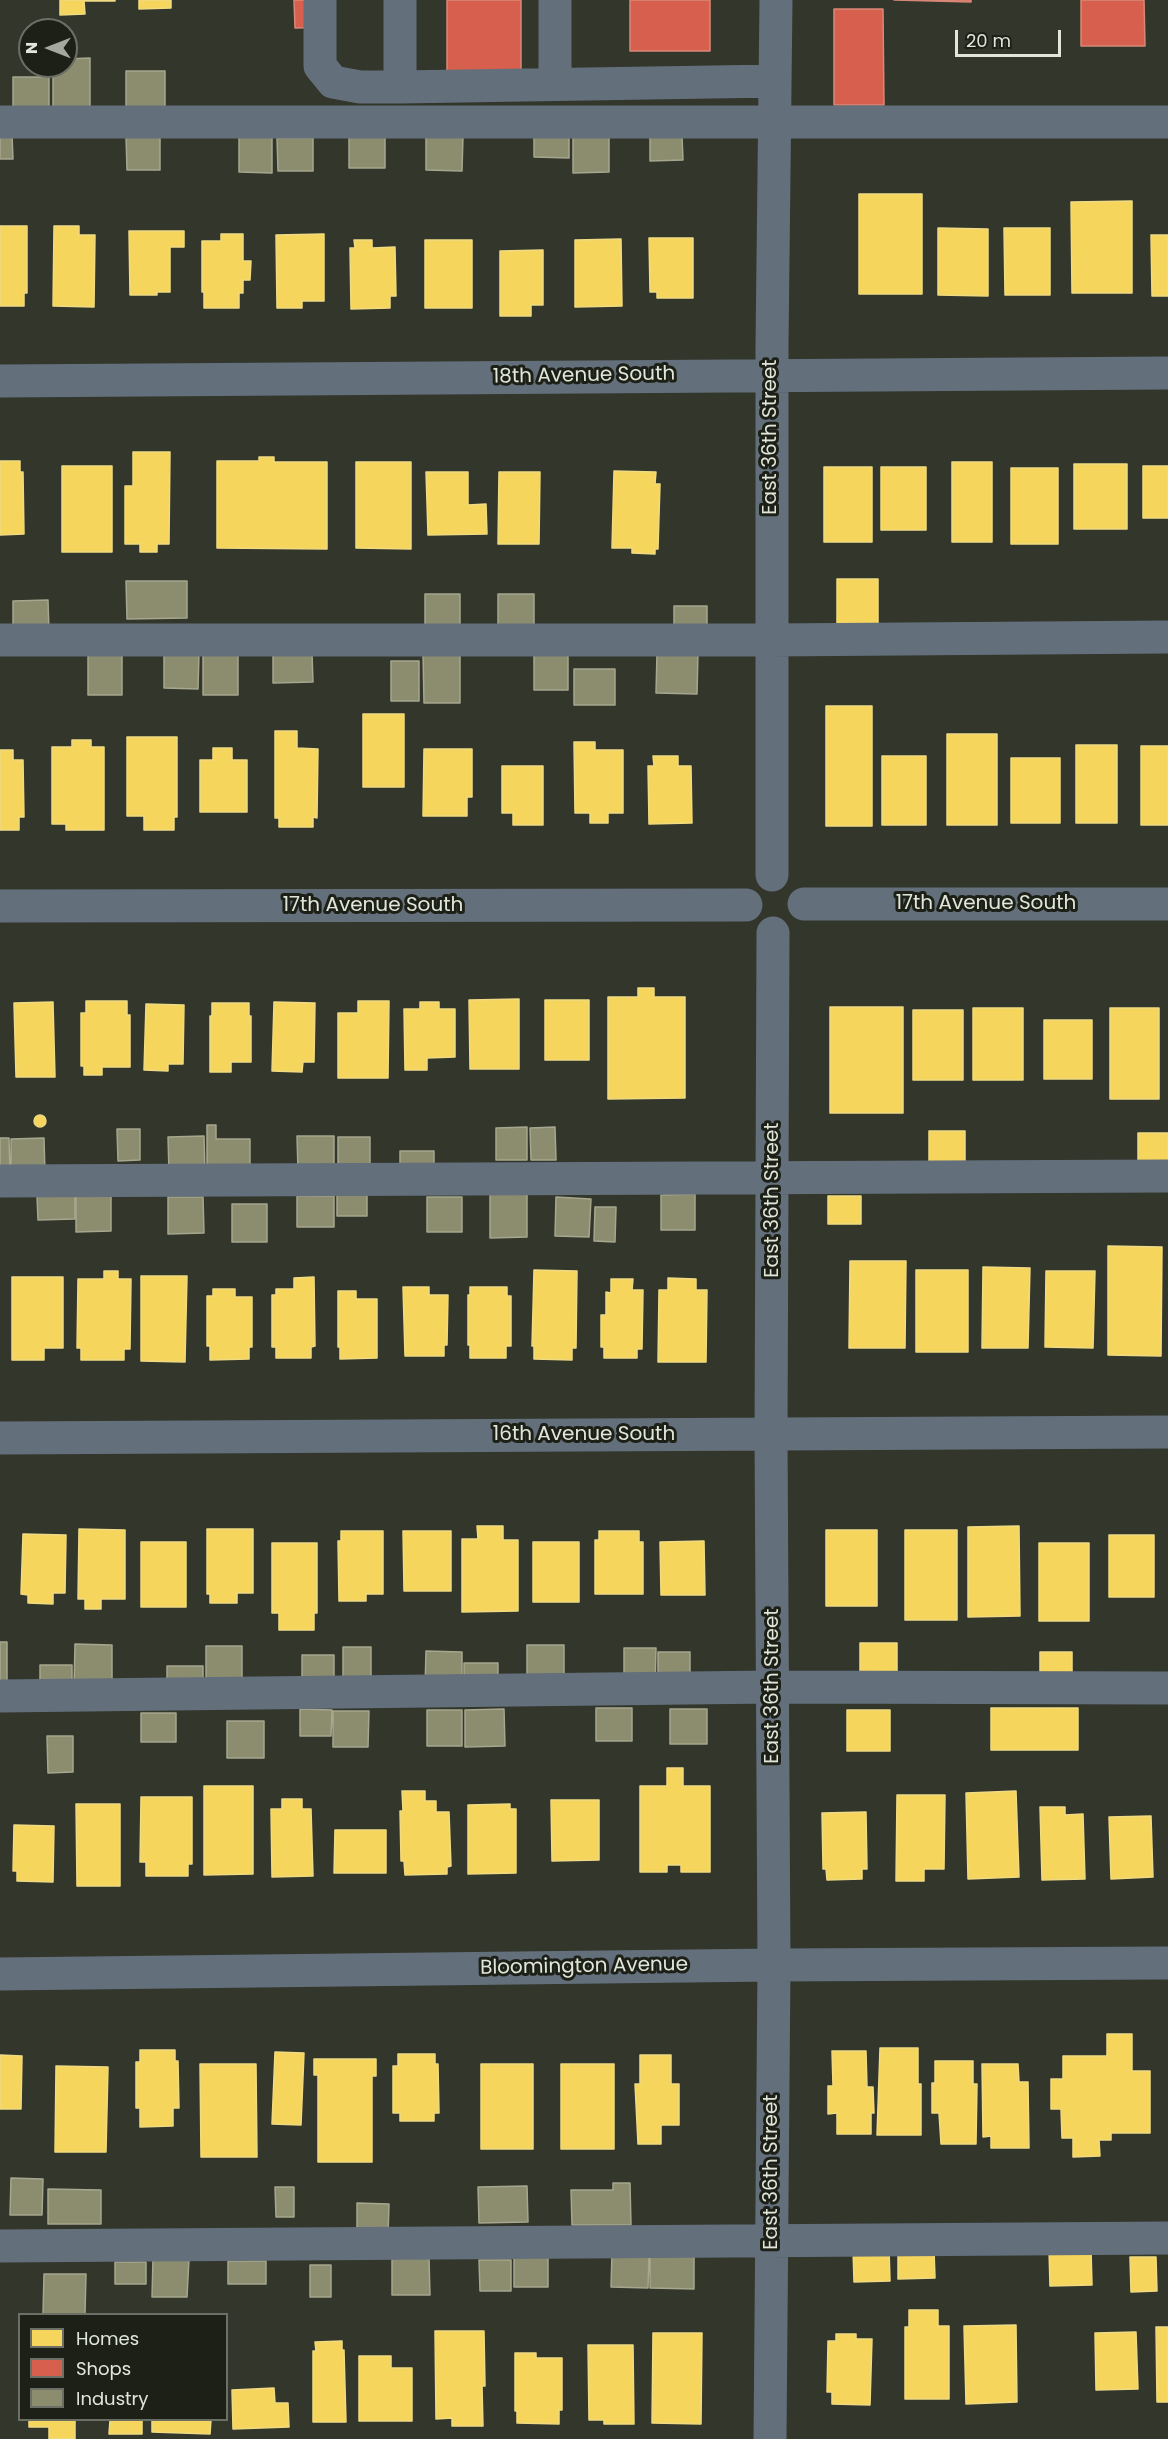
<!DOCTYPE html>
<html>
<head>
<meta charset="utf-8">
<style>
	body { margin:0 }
	#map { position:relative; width:1168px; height:2439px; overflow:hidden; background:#32362b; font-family:Poppins,sans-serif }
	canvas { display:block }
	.legend { position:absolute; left:18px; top:2313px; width:210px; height:108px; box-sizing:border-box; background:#1d2017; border:2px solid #6b6f65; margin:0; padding:8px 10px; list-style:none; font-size:18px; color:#e1e6da }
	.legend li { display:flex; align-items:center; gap:12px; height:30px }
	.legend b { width:30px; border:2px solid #6b6f65 }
	.north { position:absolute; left:18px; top:18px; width:60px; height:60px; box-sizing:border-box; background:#1d2017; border:2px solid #6b6f65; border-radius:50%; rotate:270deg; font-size:16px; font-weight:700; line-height:24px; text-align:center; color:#e1e6da }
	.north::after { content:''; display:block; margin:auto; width:21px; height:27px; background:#a4a89d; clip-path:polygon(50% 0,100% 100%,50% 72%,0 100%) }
	.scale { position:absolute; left:955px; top:30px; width:106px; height:27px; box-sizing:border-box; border:3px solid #e1e6da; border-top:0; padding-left:8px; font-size:18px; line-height:21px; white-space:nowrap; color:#e1e6da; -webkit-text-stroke:4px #1d2017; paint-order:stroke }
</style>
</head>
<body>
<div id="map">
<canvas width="1168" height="2439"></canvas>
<ul class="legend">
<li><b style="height:16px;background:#f6d55c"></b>Homes</li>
<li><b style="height:16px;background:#d6604d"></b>Shops</li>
<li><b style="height:16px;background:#8c8c6e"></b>Industry</li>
</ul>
<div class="north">N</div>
<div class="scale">20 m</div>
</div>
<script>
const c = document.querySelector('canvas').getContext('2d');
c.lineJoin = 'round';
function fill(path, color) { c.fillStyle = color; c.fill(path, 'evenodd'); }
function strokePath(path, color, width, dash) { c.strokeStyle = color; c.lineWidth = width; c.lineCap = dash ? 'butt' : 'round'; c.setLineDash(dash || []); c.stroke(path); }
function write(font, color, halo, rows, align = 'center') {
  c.font = font + ' Poppins,sans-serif'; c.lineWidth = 6; c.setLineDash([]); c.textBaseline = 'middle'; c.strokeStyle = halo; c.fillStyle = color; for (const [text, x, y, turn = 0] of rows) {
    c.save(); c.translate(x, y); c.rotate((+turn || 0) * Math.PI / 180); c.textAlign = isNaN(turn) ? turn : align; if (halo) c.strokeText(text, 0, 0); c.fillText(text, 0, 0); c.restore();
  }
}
const homes = new Path2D(`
	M60,0H115V1H84L85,14L60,15Z
	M139,0H171V8L139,9Z
	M859,194H922V294H859Z
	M1132,201V293H1072L1071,202Z
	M0,226H27V293H24V306H0Z
	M54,226H79V235H95L94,307L53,306Z
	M938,228L988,229V296L938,295Z
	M1004,228H1050V295H1005Z
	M129,231H184V247H170V292H157V295H130Z
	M221,234H243V261H251L250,280H243V293H239V308H204V292H202V241H221Z
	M324,234V301H302V308H277L276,235Z
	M1151,235H1168V296H1152Z
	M649,238H693V298H657V292H650Z
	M621,239L622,306L575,307V240Z
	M354,240H372V248L395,247L396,296H390V308L351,309L350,248H355Z
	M425,240H472V308H425Z
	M543,250V305H531V316H500V251Z
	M133,452H170L169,544H157V552H140V544H125V486H133Z
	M259,457H274V462H327V549L217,548V461H259Z
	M0,461H20V472H23L24,534L0,535Z
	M356,462H411V549L356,548Z
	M952,462H992V542H952Z
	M1074,464H1127V529H1074Z
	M62,466H112V552H62Z
	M1143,466H1168V518H1143Z
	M824,467H872V542H824Z
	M881,467H926V530H881Z
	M1011,468H1058V544H1011Z
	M614,471L656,472L655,484H660L658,549H655V554L632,553V548H612Z
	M426,472H468V505L486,504L487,534L428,535Z
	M499,472H540L539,544H498Z
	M837,579H878V628H837Z
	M826,706H872V826H826Z
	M363,714H404V787H363Z
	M275,731H297V748L318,749L317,818L313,817V827H279V818H275Z
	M947,734H997V825H947Z
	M127,737H177V817H174V830H144V816H127Z
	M72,740H91V747H104V830H66V824H52V747H72Z
	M574,742H595V750H623V813H608V823H590V813H575Z
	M1076,745H1117V823H1076Z
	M1141,746H1168V825H1141Z
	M213,748H232V760H247V812H200V760H213Z
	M424,749H472V797H467V816H423Z
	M0,750H13V760H23L24,817H19V830H0Z
	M653,756H678V766H691L692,823L649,824L648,766H654Z
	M882,756H926V825H882Z
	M1011,758H1060V823H1011Z
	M502,766H543V825H513V813H502Z
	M638,988H654V997H685V1098L608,1099V997H638Z
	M519,999V1069H470L469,1000Z
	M545,1000H589V1060H545Z
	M86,1001H127V1015H130V1067H102V1075H84V1066H81V1013H86Z
	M358,1001H389L388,1078H338V1013H358Z
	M53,1002L55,1077H16L14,1003Z
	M274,1002L315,1003L314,1062H303L302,1072L272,1071Z
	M420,1002H439V1009H455V1057L427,1058V1070H405L404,1009H420Z
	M212,1003H249V1016H251V1062H231V1072H210V1016H212Z
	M146,1004L184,1005L183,1064H168V1071L144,1070Z
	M830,1007H903V1113H830Z
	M973,1008H1023V1080H973Z
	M1110,1008H1159V1099H1110Z
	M913,1010H963V1080H913Z
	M1044,1020H1092V1079H1044Z
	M34 1121a6 6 0 1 1 12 0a6 6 0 1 1-12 0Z
	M929,1131H965V1165H929Z
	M1138,1133H1168V1168H1138Z
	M828,1196H861V1224H828Z
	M1108,1246L1162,1247L1161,1356L1108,1355Z
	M850,1261H906L905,1348H849Z
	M983,1267L1030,1268L1028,1348H982Z
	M534,1270L577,1271L576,1348H572V1360L534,1359V1346H532Z
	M916,1270H968V1352H916Z
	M104,1271H118V1279H131L130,1349H124V1360H81V1348H77L78,1279H104Z
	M1046,1271H1095L1093,1348L1045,1347Z
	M141,1276H187L185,1362L141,1361Z
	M12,1277H63V1348H44V1360H12Z
	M314,1277L315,1346L311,1347V1358H276V1347H272V1295H276V1289H294V1278Z
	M668,1278L696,1279V1290H707L706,1362H658L659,1290H668Z
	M611,1279H633L632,1290H643L642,1349H637V1358H604V1347H601V1315H606V1292L611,1293Z
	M403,1287H429V1295H448L447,1345H444V1356H405Z
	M470,1287H507V1296H511V1346H506V1358H470V1345H468V1295H470Z
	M213,1289H235V1297H252V1347H249V1359L210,1360V1346H207V1296H213Z
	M338,1291H356V1299H377V1358L340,1359V1347H338Z
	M477,1526H503V1540H518V1611L462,1612V1539H478Z
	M1019,1526L1020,1616L968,1617V1527Z
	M79,1529L125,1530V1599H101V1609H85V1599H78Z
	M207,1529H253V1593H237V1603H210V1594H207Z
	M826,1530H877V1606H826Z
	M905,1530H957V1620H905Z
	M341,1531H383V1594H366V1601H339L338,1541H341Z
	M403,1531H451V1591H404Z
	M599,1531H639V1542H643V1594H595V1540H599Z
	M23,1534L66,1535L65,1593H53V1604L28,1603V1595L21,1594Z
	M1109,1535H1154V1597H1109Z
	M704,1541L705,1595H661L660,1542Z
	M141,1542H186V1607H141Z
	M533,1542H579V1602H533Z
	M272,1543H317V1613H314V1630H279V1613H272Z
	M1039,1543H1089V1621H1039Z
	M860,1643H897V1677H860Z
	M1040,1652H1072V1680H1040Z
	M991,1708H1078V1750H991Z
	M847,1710H890V1751H847Z
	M667,1768H683V1786H710V1872H681V1865H667V1872H640V1786H667Z
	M204,1786H253V1874L204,1875Z
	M402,1791H425V1801H436V1812H449L451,1866L447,1867V1874L405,1875L404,1861H401L400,1811H403Z
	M1016,1791L1019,1877L968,1879L966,1793Z
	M897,1795H945L944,1869H924V1881H896Z
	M141,1797H192V1864H188V1876H146V1862H140Z
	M282,1799H302V1809H311L313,1876L272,1877L271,1809H282Z
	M551,1800H599V1860L552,1861Z
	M76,1804H120V1886H77Z
	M510,1804V1809H516V1873L468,1874V1805Z
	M1040,1807H1065V1815L1083,1814L1085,1879L1042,1880Z
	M866,1812L867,1869H862V1879L827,1880L826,1869H823L822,1813Z
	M1151,1816L1153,1877L1111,1879L1109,1817Z
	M14,1825L54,1826L53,1882L17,1881V1871H13Z
	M335,1830H386V1873H334Z
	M1107,2034H1132V2071H1150V2133H1111V2140H1099L1100,2156L1073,2157V2138H1062L1061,2109H1051V2079H1063V2056H1107Z
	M880,2048H918V2084H921V2135H877Z
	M140,2050H175V2061H178L179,2108H173V2126L140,2127V2108H136V2062H140Z
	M832,2051H866L867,2087H873L874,2113H871V2134H837V2113L828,2114V2086H833Z
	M275,2052L304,2053L301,2125L272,2124Z
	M398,2054H435V2064H438L439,2113H434V2121H400V2113H393V2066H398Z
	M0,2055L22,2056L21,2109H0Z
	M640,2055H671V2084H679V2125H661V2144H638L635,2084H640Z
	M314,2059H376V2076H372V2162H318V2075H314Z
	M935,2061H973V2084H977L976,2144H941L939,2113H932V2083H935Z
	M200,2064H256L257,2157H201Z
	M481,2064H533V2149H481Z
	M561,2064H614V2149H561Z
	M982,2064H1018L1019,2082H1028L1029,2148H991V2136L983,2137Z
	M56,2066L108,2067L106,2152H55Z
	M889,2248L890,2281L854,2282L853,2249Z
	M1091,2249L1092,2285L1050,2286L1049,2250Z
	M934,2250L935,2278L898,2279V2251Z
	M1130,2257H1156L1157,2291L1131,2292Z
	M909,2310H938V2326H949V2399H905V2327H909Z
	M1016,2325L1017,2402L966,2404L964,2326Z
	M1156,2327H1168V2402H1157Z
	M435,2331H484L485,2386H482L483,2426H452V2418L436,2419Z
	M1136,2332L1138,2389L1096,2390L1095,2333Z
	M653,2333H702L701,2424L652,2423Z
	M836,2334H856V2339H872L870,2405L832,2404V2392H827L828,2341H836Z
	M342,2341V2350H344L346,2422H313V2351H316L315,2342Z
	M588,2345H633L634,2424H604V2420H589Z
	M515,2353H536V2358H562V2410H559V2424L517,2423V2411H515Z
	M359,2356H391V2368H412V2421H359Z
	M274,2388L275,2403H288L289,2427L233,2429L232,2390Z
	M29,2420H75V2439H49V2427H29Z
	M110,2420H142V2434H109Z
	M152,2420H211L210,2434L152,2432Z`);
const shops = new Path2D(`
	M294,0H331L332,27L295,28Z
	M447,0H521V76H447Z
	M630,0H710V51H630Z
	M894,0H971V2Z
	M1081,0H1144L1145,46H1081Z
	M834,9H883L884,105H834Z`);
const industry = new Path2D(`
	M90,58V113H53V66H66V59Z
	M126,71H165V112H126Z
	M13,77H49V114H13Z
	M573,134H609V172L573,173Z
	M12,135L13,159H0V136Z
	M534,135L569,136V158L534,157Z
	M126,136H160V170H127Z
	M239,136L272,137V173L239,172Z
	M349,136H385V168H349Z
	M426,136H463L462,171L426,170Z
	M650,136H682L683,160L650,161Z
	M277,138H313V171H278Z
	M126,581H187V618L127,619Z
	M425,594H460V628H425Z
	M498,594H534V629L498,630Z
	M48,600L49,631L13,632V601Z
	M674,606H707V628H674Z
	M164,652L199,653L198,689L164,688Z
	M203,653H238V695H203Z
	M273,653H312L313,682L273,683Z
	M460,653V703H424L423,654Z
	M657,653H698L697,694L656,693Z
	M88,654H122V695H88Z
	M534,654L568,655V690H534Z
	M391,661H419V701H391Z
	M574,669H615V705H574Z
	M207,1125H216V1139H250V1173H207Z
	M527,1127V1160H496V1128Z
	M555,1127L556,1160H531L530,1128Z
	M117,1129H140V1160L118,1161Z
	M204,1136L205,1173H169L168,1137Z
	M297,1136H334V1171H298Z
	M338,1137H370V1172H338Z
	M0,1138H9L10,1174H0Z
	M44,1138L45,1174H11V1139Z
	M400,1151H434V1171H400Z
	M527,1193V1237L490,1238V1194Z
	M337,1194H367V1216H337Z
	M695,1194V1230H661V1195Z
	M37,1196H75V1219L38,1220Z
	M76,1196H111V1231L76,1232Z
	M297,1196H334V1227H297Z
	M168,1197H203L204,1233L168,1234Z
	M427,1197H462V1232H427Z
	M556,1197L591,1199L589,1237L555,1236Z
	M232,1204H267V1242H232Z
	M595,1207H616L615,1242L594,1241Z
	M0,1642H7V1683H0Z
	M75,1644L112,1645V1689L74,1688Z
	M527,1645H564V1684H527Z
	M206,1646H242V1688H206Z
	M343,1647H371V1687H343Z
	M624,1648H656L655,1688L624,1687Z
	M426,1651L462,1652V1688H425Z
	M658,1652H690V1685H658Z
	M302,1655H334V1687L302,1688Z
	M464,1663H498V1687H464Z
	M40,1665H72V1689H40Z
	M167,1666H203V1689L167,1690Z
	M596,1708H632V1741H596Z
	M300,1709L332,1710L331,1736H300Z
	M504,1709L505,1746L465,1747V1710Z
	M670,1709H707V1744H670Z
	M427,1710H462V1746H427Z
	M333,1711H369L368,1747H333Z
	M141,1713H176V1742H141Z
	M227,1721H264V1758H227Z
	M47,1736H73V1772L48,1773Z
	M11,2178L43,2179L42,2215H10Z
	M613,2183H630L631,2225H572L571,2190H613Z
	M527,2186L528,2222L479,2223L478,2187Z
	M275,2187H294V2217H276Z
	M48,2189L101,2190V2224H48Z
	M357,2203L389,2204L388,2236L357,2235Z
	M650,2253L694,2254V2289L650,2288Z
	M612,2254H649L648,2288L611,2287Z
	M514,2256H548V2287H514Z
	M153,2258L189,2259L187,2297H152Z
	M392,2258H429L430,2295H392Z
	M479,2260H511V2291H480Z
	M228,2261H266V2284H228Z
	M115,2262H146V2284H115Z
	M310,2265H331V2297H310Z
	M44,2274H86L85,2314H43Z`);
const minor = new Path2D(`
	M320,0V66L333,82L360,87H400
	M400,0V87L775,81
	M555,0V84
	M0,122H1168
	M0,381L1168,373
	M0,640H771L1168,637
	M772,875V346L776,0
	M804,904H1168
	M0,906L746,905
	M0,1181L1168,1176
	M0,1438L1168,1432
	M0,1696L773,1687L1168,1688
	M0,1974L774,1965L1168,1963
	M0,2246L1168,2238
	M770,2439L774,1965L771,1434L773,933`);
const streetNames = [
	["18th Avenue South",584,376,-1],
	["East 36th Street",771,437,-90],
	["17th Avenue South",986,904],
	["17th Avenue South",373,906],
	["East 36th Street",773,1200,-90],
	["16th Avenue South",584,1435],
	["East 36th Street",773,1686,-90],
	["Bloomington Avenue",584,1967,-1],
	["East 36th Street",772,2172,-90]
];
fill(homes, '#f6d55c');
strokePath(homes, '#f0da82', 1.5);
fill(shops, '#d6604d');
strokePath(shops, '#d98877', 1.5);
fill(industry, '#8c8c6e');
strokePath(industry, '#a6a78e', 1.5);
strokePath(minor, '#646f7c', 33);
write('20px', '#e1e6da', '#1d2017', streetNames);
</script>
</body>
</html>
